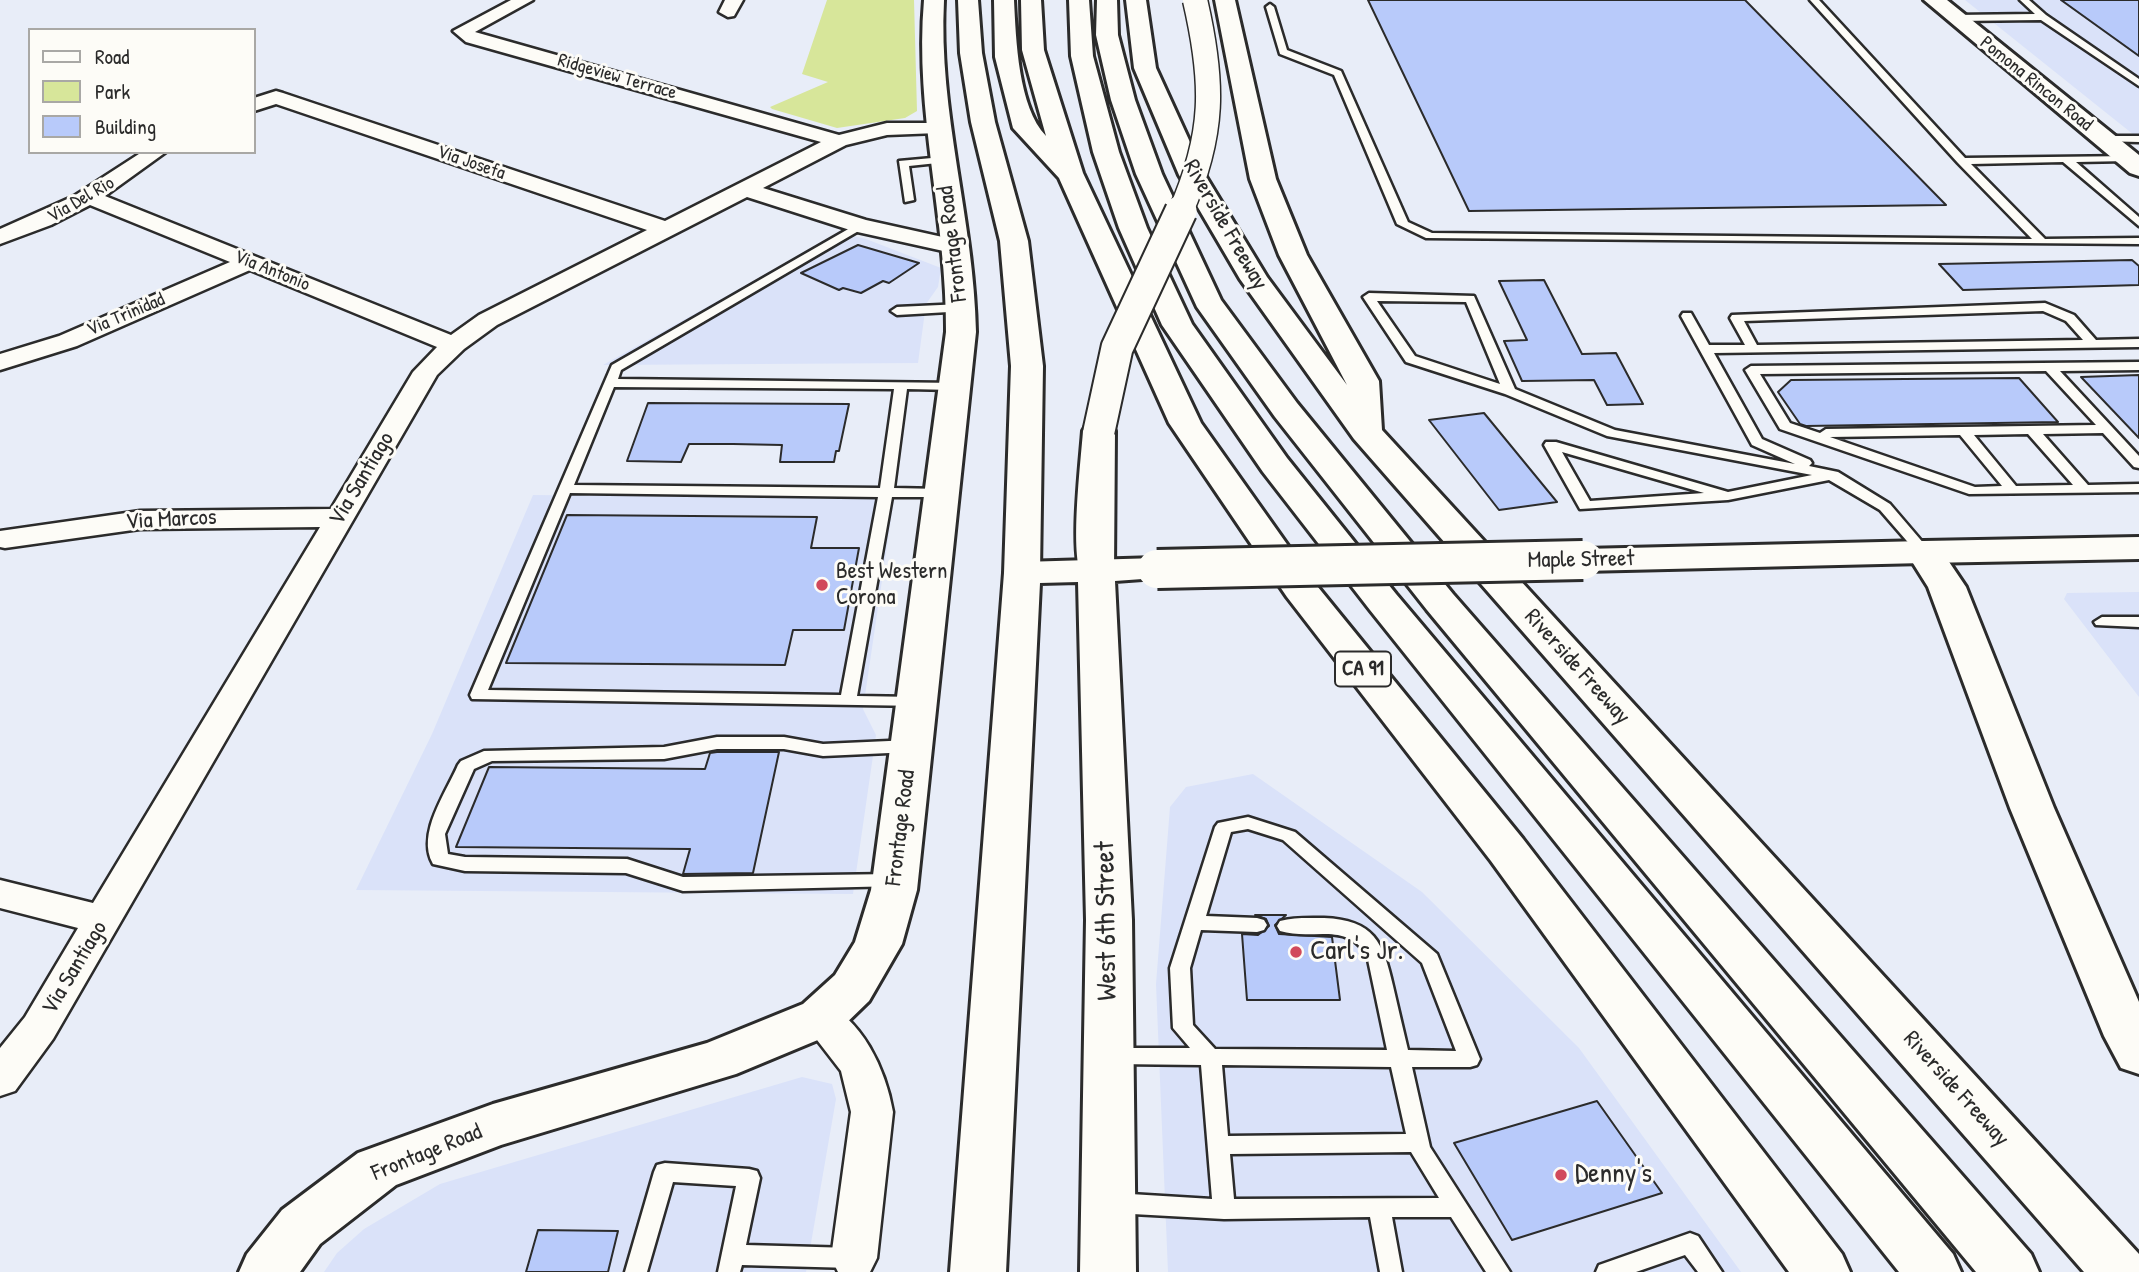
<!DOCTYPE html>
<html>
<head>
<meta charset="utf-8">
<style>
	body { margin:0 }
	#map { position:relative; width:2139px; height:1272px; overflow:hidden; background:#e8edf8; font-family:"Patrick Hand",sans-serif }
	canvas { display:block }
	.legend { position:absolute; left:28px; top:28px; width:228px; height:126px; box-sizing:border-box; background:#fdfcf7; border:2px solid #a9a8a5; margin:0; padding:9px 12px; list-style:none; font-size:21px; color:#2b2b2b }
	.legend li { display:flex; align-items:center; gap:14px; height:35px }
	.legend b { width:35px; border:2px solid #a9a8a5 }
</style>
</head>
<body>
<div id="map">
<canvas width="2139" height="1272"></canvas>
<ul class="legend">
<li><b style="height:9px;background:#fdfcf7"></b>Road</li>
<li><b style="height:19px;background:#d7e69a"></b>Park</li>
<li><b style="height:19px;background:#b8cafa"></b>Building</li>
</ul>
</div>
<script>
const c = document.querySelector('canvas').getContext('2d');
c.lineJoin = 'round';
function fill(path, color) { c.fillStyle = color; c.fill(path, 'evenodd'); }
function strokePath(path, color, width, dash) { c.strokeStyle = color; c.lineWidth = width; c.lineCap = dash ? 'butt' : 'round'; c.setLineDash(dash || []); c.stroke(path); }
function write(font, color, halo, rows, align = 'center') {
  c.font = font + ' "Patrick Hand",sans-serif'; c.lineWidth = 6; c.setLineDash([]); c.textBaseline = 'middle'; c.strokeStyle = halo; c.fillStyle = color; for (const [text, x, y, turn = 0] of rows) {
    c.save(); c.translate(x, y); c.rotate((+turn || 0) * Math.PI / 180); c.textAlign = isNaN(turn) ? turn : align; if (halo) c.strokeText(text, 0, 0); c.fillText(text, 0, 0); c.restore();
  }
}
const built = new Path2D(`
	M1965,0H2139V139Z
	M839,233L866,239L941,268L938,287L926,304L918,363L603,365Z
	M533,495L894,499L863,709L876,735L853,894L356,890L432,734Z
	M2139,592V697L2064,599L2067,593Z
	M1253,774L1422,892L1579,1048L1741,1272H1168L1156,984L1170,807L1186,787Z
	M802,1077L832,1084L836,1099L806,1272H324L337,1253L364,1229L440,1184Z`);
const green = new Path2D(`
	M827,0H914L917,111L905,118L837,128L772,109L770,107L828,82L802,74Z`);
const building = new Path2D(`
	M1368,0H1745L1946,205L1469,211Z
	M2061,0H2139V56Z
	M858,245L919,263L889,283L883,281L861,293L843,288L839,290L801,273Z
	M2132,260L2139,266V285L1963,290L1939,264Z
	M1544,280L1582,354L1616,353L1643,404L1607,405L1594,380L1522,381L1504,341L1527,340L1499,281Z
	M2139,375V438L2081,377Z
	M2019,378L2058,422L1806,426L1800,424L1778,392L1791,380Z
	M648,403L849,404L839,451H836L834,462H780L782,445L733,444H689L681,462L627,461Z
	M1484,413L1557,502L1499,510L1429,420Z
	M567,515L817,517L811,548H859L844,630H793L785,665L506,663Z
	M717,752H779L753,873L683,874L690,849L456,847L489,767L705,769L710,753Z
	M1255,915H1286L1275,925L1279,934L1332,937L1340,1000H1247L1242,934L1258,935L1269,926L1266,919Z
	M1597,1101L1662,1193L1512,1240L1454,1143Z
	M538,1230L618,1231L608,1272H526Z`);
const lane = new Path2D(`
	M1810,0H1819L1965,158L2132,156V160L2128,161L2076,162L2139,217V226L2063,162L1971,164L2045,239L2139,238V244L1426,238L1397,224L1334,75L1280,54L1266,7L1270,4L1274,7L1287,50L1341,71L1408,222L1432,233L2032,239L1958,163Z
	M2020,0H2029L2046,15L2139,79V86L2041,20L1956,21L1952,18L1956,15L2035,14Z
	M2104,136H2139V142L2100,141V137Z
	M943,157L947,158V162L909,166L914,200L905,202L899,161Z
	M857,224L867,226L621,370L618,379L959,383L960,386L954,390L907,389L894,488L941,489L948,493L941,497H892L857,696L916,697L922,698L924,702L922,706L472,699L470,695L612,365ZM614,387L894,389L880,488L574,485ZM570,493L878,497L841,695L488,690Z
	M1369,293L1474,296L1515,389L1615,430L1795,464L1752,445L1681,316L1683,313H1691L1709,345H1745L1730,318L1732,315L2045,303L2074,315L2096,340L2139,339V347L1714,353L1762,439L1810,460L1812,463L1809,466L1838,472L1890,504L1931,552L1924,556L1919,555L1880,510L1829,480L1728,500L1580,509L1544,445L1546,442H1556L1728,492L1812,475L1607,436L1505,394L1406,362L1363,297ZM1377,301L1466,302L1500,384L1415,356ZM2043,311L2066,321L2083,340L1757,345L1744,321ZM1562,452L1704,493L1590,501Z
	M962,304L968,308L966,311L897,315L891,311L897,307Z
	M2139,362V370L2060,371L2139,456V468L2134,467L2103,433L2043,434L2088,485L2139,484V492L1969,494L1780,429L1745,370L1751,366ZM2046,371L2096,425L1826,429L1820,433L1790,423L1760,374ZM2028,434L2073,485L2016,486L1974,435ZM1960,435L2002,486L1975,487L1830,437Z
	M2102,617H2139V627L2096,625L2094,622Z
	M717,737H784L823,744L911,740L919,746L911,752L823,756L784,749H717L664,759L492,761L474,769L445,834L448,854L465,857L627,859L683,877L893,874L900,876L902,881L900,886L683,891L626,873L465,871L433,864C416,834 446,793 458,765L461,761L484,751L664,747Z
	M1248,817L1295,832L1437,954L1480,1059L1477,1065L1470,1067H1412L1430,1147L1510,1272H1486L1451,1217H1392L1402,1272H1380L1370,1217L1224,1219L1114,1213L1106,1210L1103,1203L1106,1196L1114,1193L1212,1199L1201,1065L1114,1064L1107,1062L1104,1056L1107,1050L1114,1048H1190L1173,1028L1170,968L1215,827L1218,823ZM1248,829L1283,840L1422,963L1456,1051L1408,1050C1403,1029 1398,1008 1393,986C1383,942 1374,920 1324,918C1310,918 1294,917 1280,921L1277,926L1280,931C1312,941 1345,921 1367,955L1387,1050L1215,1049L1193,1025L1190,968L1201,930L1257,932L1264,930L1267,925L1264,920L1257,918L1206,916L1231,832ZM1222,1065L1391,1067L1406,1134L1228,1136ZM1411,1152L1439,1198L1234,1199L1230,1154Z
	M665,1163L749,1169L757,1171L760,1178L746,1245L852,1248L860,1251L863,1258L860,1265L852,1268L742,1265L740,1272H718L736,1186L673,1182L647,1272H625L654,1172L657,1165Z
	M1690,1233L1698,1236L1722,1272H1698L1685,1255L1636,1272H1596L1599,1265Z`);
const street = new Path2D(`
	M511,0H533L475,32L839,135L887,123H945L948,127L945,131L938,133L887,135L846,145L763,188L866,220L965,242L968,247L957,254L853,231L747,197L497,325L464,349L437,375L53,1039L15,1091L0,1096V1048L25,1017L78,928L0,908V880L93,903L320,527L140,529L5,548L0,547V531L140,511L331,509L413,372L437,347L250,270L77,346L0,370V354L59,336L230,262L90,205L51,225L0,244V229L74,196L142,152H166L105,196L451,335L479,315L647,230L276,104L254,111V98L276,91L283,93L665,221L821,142L466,42L453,31Z
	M725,0H743L734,16L728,17L719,12Z
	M820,1002C862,1016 886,1071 893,1112L877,1258L870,1272H838L831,1258L851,1112L841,1071L800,1018L806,1007Z`);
const secondary = new Path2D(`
	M924,0H944C938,113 974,220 976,332L917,890L902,944L895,956L869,1001L837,1032L736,1074L501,1145L396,1185L320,1244L300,1272H239L247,1254L282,1210L358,1153L493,1104L707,1043L803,1004L835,975L855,942L871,890L946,332C947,220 914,112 924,0Z
	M1924,0H1947L2139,155V176L2130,173Z
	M2139,537V559L1924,563L1911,560L1906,552L1911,544L1924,541Z`);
const primary = new Path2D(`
	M1924,541L1937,544L1942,552L1937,560L1924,563L1583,571L1570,568L1565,560L1570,552L1583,549Z
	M1157,558L1170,561L1175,569L1170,577L1115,581L1132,920L1136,1272H1080L1086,920L1078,582L1040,583L1006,1272H950L1004,573L1009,565L1022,562Z`);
const highway = new Path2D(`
	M958,0H978L982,53L995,122L1028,241L1043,366L1040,573L1035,581L1022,584L1009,581L1004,573L1011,366L1000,241L971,122L960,53Z
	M994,0H1014C1016,39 1018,107 1046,136L1022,50L1021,0H1041L1044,50L1083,173L1201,423L1313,581L1523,839L1842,1254L1850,1272H1789L1491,861L1287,597L1169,423L1059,178L1013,128L995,57Z
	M1069,0H1089L1093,56L1119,152L1147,228L1192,324L1287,458L1396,594L1953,1254L1961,1272H1899L1370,610L1263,472L1162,325L1119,228L1093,152L1071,56Z
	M1097,0H1117L1118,35L1135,100L1162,174L1221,300L1297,403L1453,594L2031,1254L2039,1272H1976L1427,610L1275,417L1197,307L1136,174L1111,100L1096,35Z
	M1126,0H1146L1156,68L1205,175L1267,277L1347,385L1279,255L1250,179L1215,0H1235L1276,179L1307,255L1379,381L1382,430L2139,1254V1272H2084L1354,439L1240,279L1179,175L1134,68Z
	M1099,421L1111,424L1115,431L1114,570L1109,578L1096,581L1083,578C1069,558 1081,460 1083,431L1087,424Z
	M1924,541L1937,544L1966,587L2054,808L2139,1002V1074L2121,1068L2104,1036L2010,808L1928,587L1906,552L1911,544Z`);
const primaryBridge = new Path2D(`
	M1157,569L1583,560`);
const highwayBridgeFar1 = new Path2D(`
	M1180,213C1215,134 1214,82 1195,0`);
const highwayBridge = new Path2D(`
	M1099,431L1117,348L1181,211`);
const markers = [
	[822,585,7,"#d1495b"],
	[1296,952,7,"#d1495b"],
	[1561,1175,7,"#d1495b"]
];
const farStreetnames = [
	["Ridgeview Terrace",617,77,16],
	["Pomona Rincon Road",2036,84,39],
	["Via Josefa",471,163,19],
	["Via Del Rio",81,200,-30],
	["Via Antonio",272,271,22],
	["Via Trinidad",126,315,-23]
];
const shields = [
	[1363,669,56]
];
const shieldNames = [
	["CA 91",1363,669]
];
const streetNames = [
	["Riverside Freeway",1225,225,60],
	["Frontage Road",953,244,-97],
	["Via Santiago",362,479,-59],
	["Via Marcos",171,520,-3],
	["Maple Street",1581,560,-1],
	["Riverside Freeway",1577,667,48],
	["Frontage Road",901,828,-83],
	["Via Santiago",75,968,-59],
	["Riverside Freeway",1956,1089,48],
	["Frontage Road",427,1153,-22]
];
const poiNames = [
	["Best Western",836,572],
	["Corona",836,598]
];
const nearStreetnames = [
	["West 6th Street",1107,921,-91]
];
const nearPoinames = [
	["Carl's Jr.",1310,952],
	["Denny's",1575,1175]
];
fill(built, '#dae2f9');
fill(green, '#d7e69a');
fill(building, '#b8cafa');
strokePath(building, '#2b2b2b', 2);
strokePath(lane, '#2b2b2b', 5);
strokePath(street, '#2b2b2b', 5);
strokePath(secondary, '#2b2b2b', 6);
strokePath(primary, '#2b2b2b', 6);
strokePath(highway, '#2b2b2b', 6);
fill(lane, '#fdfcf7');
fill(street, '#fdfcf7');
fill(secondary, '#fdfcf7');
fill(primary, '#fdfcf7');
fill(highway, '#fdfcf7');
strokePath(primaryBridge, '#2b2b2b', 44, []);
strokePath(highwayBridgeFar1, '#2b2b2b', 27, []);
strokePath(highwayBridge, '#2b2b2b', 35, []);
strokePath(primaryBridge, '#fdfcf7', 38);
strokePath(highwayBridgeFar1, '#fdfcf7', 24);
strokePath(highwayBridge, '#fdfcf7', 31);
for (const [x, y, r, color] of markers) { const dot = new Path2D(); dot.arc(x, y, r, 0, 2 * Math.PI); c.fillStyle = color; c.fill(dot); strokePath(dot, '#fdfcf7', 2.5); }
write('19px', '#2b2b2b', '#fdfcf7', farStreetnames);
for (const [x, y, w] of shields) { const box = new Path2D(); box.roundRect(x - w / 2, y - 17.5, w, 35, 5); c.fillStyle = '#fdfcf7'; c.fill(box); strokePath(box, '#2b2b2b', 2); }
write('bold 21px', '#2b2b2b', null, shieldNames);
write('23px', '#2b2b2b', '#fdfcf7', streetNames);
write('23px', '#2b2b2b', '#fdfcf7', poiNames, 'left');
write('28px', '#2b2b2b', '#fdfcf7', nearStreetnames);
write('28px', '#2b2b2b', '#fdfcf7', nearPoinames, 'left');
</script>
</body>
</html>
